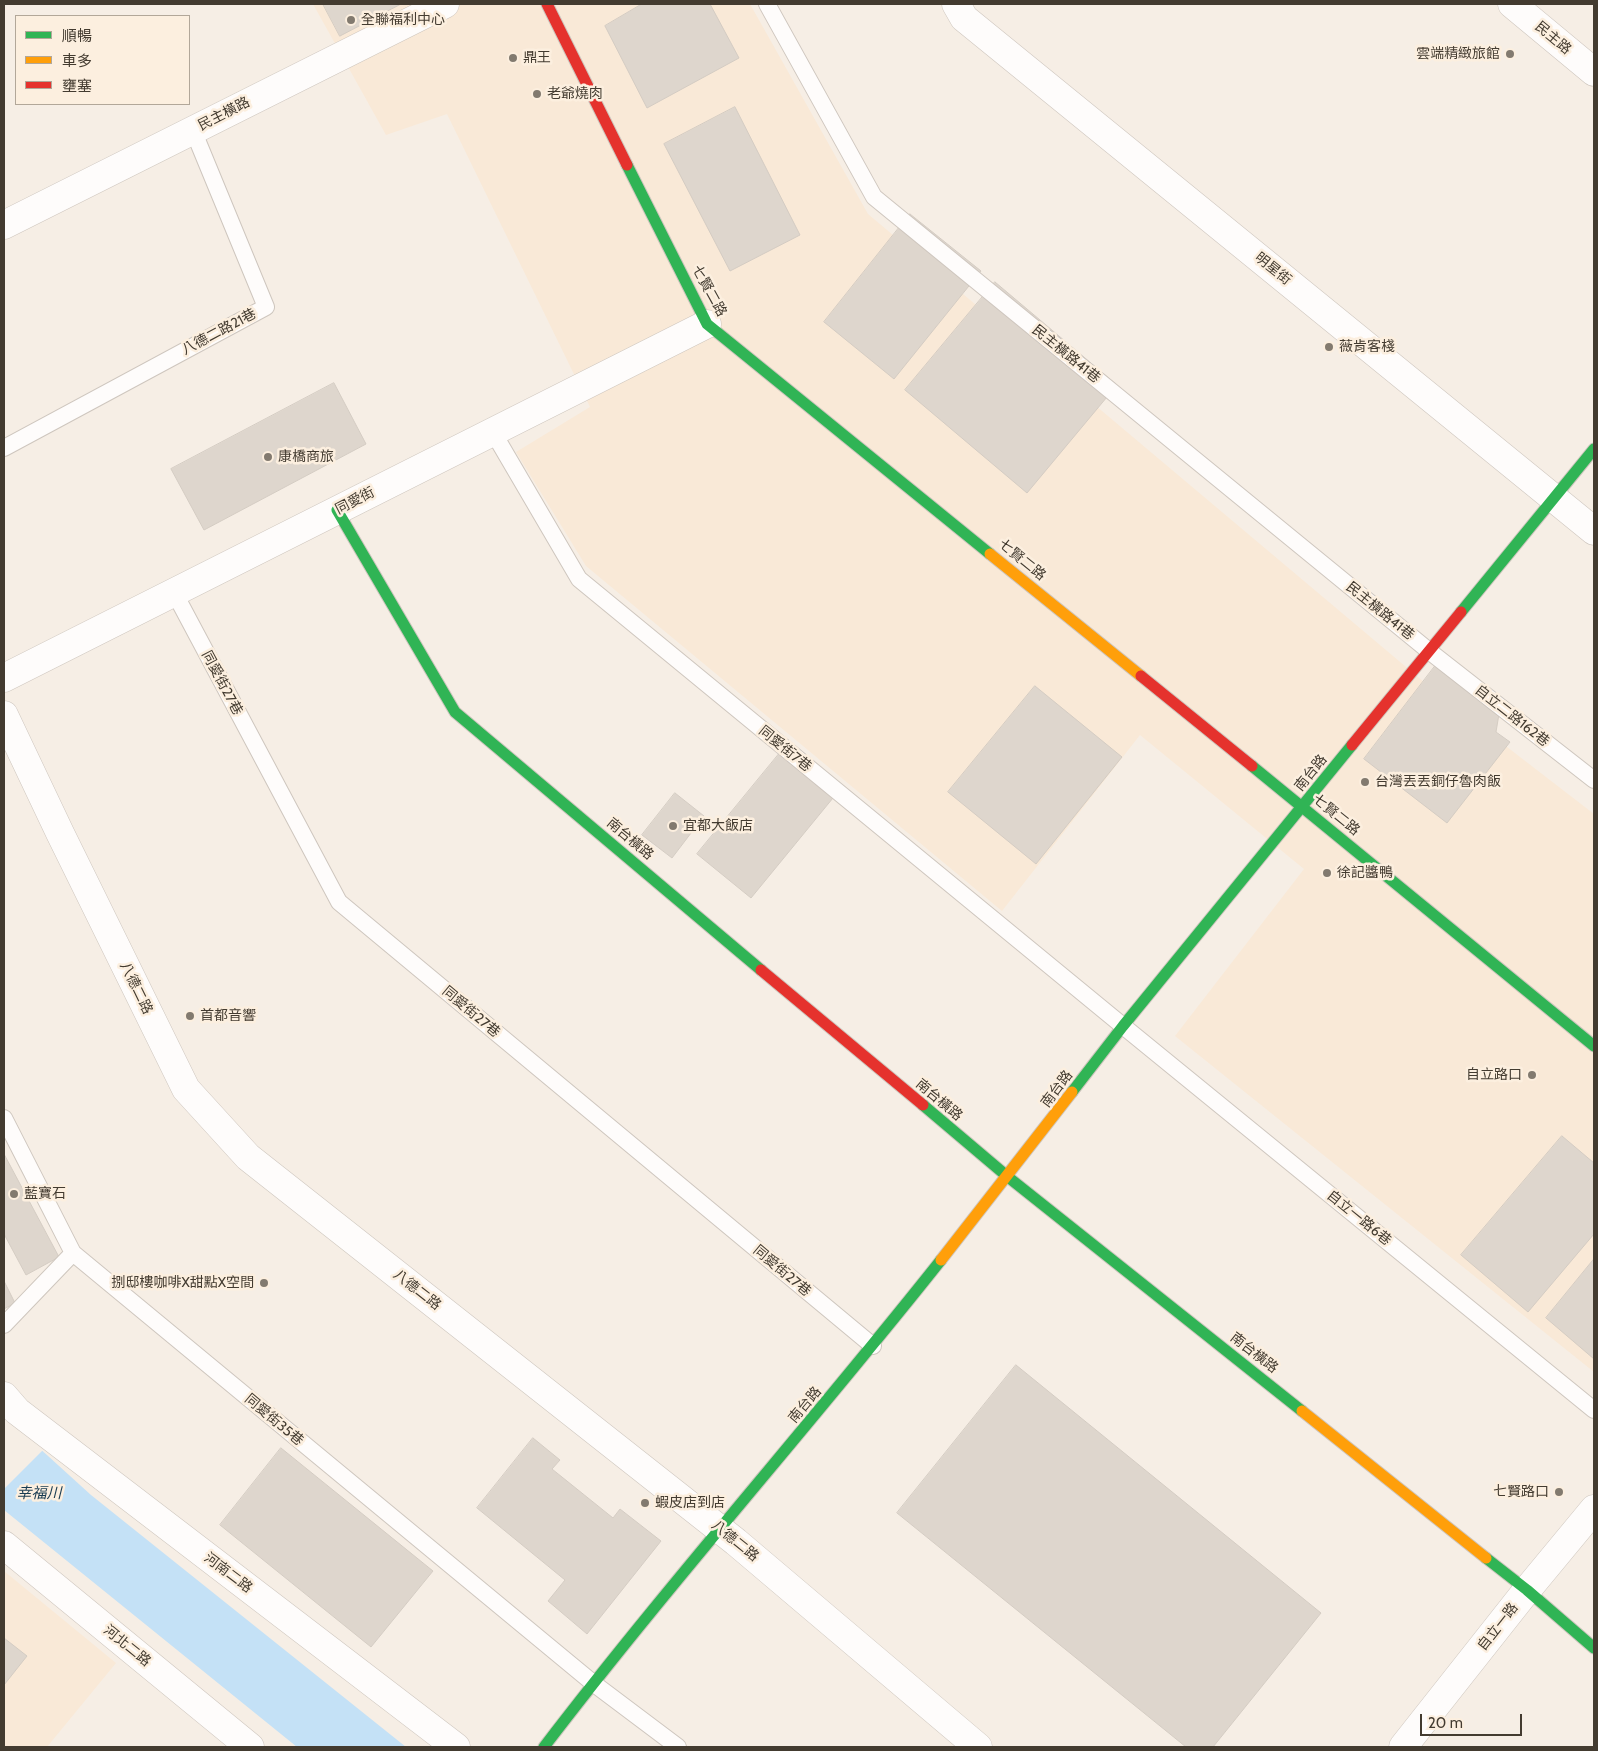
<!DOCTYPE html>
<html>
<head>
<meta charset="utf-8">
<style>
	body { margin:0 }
	#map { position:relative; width:1598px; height:1751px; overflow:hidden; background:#f6eee5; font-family:Cabin,"Noto Sans TC",sans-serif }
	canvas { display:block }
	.frame { position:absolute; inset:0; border:5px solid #433b30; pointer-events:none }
	.legend { position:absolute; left:15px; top:15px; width:175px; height:90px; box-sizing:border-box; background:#fcefdf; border:1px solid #b2a799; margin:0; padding:6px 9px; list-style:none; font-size:15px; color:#433b30 }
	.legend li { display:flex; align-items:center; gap:10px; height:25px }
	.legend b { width:25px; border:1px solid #b2a799 }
	.scale { position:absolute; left:1420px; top:1714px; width:102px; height:22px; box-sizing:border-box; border:2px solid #433b30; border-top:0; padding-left:6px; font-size:15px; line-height:18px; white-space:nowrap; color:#433b30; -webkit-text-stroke:4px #fcefdf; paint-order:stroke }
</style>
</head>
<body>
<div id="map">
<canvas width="1598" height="1751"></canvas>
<div class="frame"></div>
<ul class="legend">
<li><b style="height:6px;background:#30b455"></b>順暢</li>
<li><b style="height:6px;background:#ff9f0a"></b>車多</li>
<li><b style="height:6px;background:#e5322d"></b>壅塞</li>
</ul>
<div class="scale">20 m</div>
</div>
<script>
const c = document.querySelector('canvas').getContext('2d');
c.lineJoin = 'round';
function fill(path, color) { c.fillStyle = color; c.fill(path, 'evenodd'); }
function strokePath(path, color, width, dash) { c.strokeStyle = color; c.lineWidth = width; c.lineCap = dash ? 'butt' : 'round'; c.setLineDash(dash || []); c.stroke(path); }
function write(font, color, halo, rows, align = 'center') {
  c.font = font + ' Cabin,"Noto Sans TC",sans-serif'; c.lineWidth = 5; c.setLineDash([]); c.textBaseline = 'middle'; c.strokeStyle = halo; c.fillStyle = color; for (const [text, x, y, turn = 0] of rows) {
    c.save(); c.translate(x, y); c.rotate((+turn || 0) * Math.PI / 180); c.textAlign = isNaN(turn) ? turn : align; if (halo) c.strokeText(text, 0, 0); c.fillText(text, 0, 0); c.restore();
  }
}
const built = new Path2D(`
	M313,4H750L868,214L1437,693L1594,814V1372L1175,1036L1304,869L1140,735L1002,911L586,566L516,452L590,407L447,114L386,135Z
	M4,1571L116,1663L47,1747H4Z`);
const water = new Path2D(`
	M4,1416L91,1495L406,1747H297L4,1510Z`);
const pier = new Path2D(`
	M4,1413L44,1449L4,1489Z`);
const building = new Path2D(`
	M323,4H401L340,36Z
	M642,4H710L739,58L647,108L605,26Z
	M735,107L800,235L730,271L664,144Z
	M910,214L981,271L894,379L824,322Z
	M995,282L1117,385L1027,493L905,390Z
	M334,383L366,444L204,530L171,469Z
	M1442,657L1501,702L1496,732L1510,742L1447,823L1364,759Z
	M1035,686L1122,757L1036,864L948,792Z
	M779,754L833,798L751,898L697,854Z
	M675,793L704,816L672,858L642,835Z
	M1562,1136L1594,1163V1234L1528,1312L1461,1255Z
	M4,1154L59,1257L26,1275L4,1234Z
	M1594,1259V1359L1546,1318Z
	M4,1281L15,1303L4,1309Z
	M1016,1365L1321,1613L1213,1747H1186L897,1513Z
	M533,1438L560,1460L552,1469L613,1518L620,1509L661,1541L587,1634L548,1601L565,1580L477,1508Z
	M281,1448L433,1571L371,1647L220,1525Z
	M4,1638L27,1656L4,1685Z`);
const lane = new Path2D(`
	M767,4L874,197L1429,651L1594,780
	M493,432L579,579L1123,1026L1594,1410
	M4,448L266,307L193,130
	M174,592L339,902L873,1346
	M4,1118L73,1253L593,1683L678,1747
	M4,1325L73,1253`);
const street = new Path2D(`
	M956,4L964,18L1594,531
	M1512,4L1594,72
	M4,225L445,4
	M4,678L707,324
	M4,715L60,833L186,1089L248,1157L736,1542L978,1747
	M4,1396L17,1411L456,1747
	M4,1545L250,1747
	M1403,1747L1527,1590L1594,1509`);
const fast = new Path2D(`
	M627,165L707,324L990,554
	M337,510L455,712L761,970
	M1461,612L1594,449
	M1252,766L1594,1046
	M1072,1092L1123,1026L1352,745
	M923,1105L1008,1177L1302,1411
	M1486,1558L1527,1590L1594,1648
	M544,1747C671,1581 811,1424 941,1260`);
const slow = new Path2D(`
	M990,554L1141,676
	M941,1260L1072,1092
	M1302,1411L1486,1558`);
const jam = new Path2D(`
	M547,4L627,165
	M1141,676L1252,766
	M1352,745L1461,612
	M761,970L923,1105`);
const markers = [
	[351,20,5,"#827a6f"],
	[1510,54,5,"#827a6f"],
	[513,58,5,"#827a6f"],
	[537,94,5,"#827a6f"],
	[1329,347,5,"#827a6f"],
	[268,457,5,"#827a6f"],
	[1365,782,5,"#827a6f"],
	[673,826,5,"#827a6f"],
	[1327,873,5,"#827a6f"],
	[190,1016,5,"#827a6f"],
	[1532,1075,5,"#827a6f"],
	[14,1194,5,"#827a6f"],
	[264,1283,5,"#827a6f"],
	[1559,1492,5,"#827a6f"],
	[645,1503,5,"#827a6f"]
];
const poiNames = [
	["全聯福利中心",361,20],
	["雲端精緻旅館",1500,54,"right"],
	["鼎王",523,58],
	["老爺燒肉",547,94],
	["薇肯客棧",1339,347],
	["康橋商旅",278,457],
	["台灣丟丟銅仔魯肉飯",1375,782],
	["宜都大飯店",683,826],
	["徐記醬鴨",1337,873],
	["首都音響",200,1016],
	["自立路口",1522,1075,"right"],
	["藍寶石",24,1194],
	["捌邸樓咖啡X甜點X空間",254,1283,"right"],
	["七賢路口",1549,1492,"right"],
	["蝦皮店到店",655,1503]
];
const streetNames = [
	["民主路",1553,38,40],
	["民主橫路",224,114,-27],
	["明星街",1273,269,39],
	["七賢二路",709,291,61],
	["八德二路21巷",219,332,-28],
	["民主橫路41巷",1066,354,39],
	["同愛街",355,501,-27],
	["七賢二路",1022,560,39],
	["民主橫路41巷",1380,611,39],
	["同愛街27巷",222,683,62],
	["自立二路162巷",1512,716,38],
	["同愛街7巷",785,749,39],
	["南台路",1311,773,-51],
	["七賢二路",1336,815,39],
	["南台橫路",630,839,40],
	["八德二路",136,988,64],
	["同愛街27巷",471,1012,40],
	["南台路",1057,1089,-53],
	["南台橫路",939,1100,40],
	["自立一路6巷",1359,1218,39],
	["同愛街27巷",782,1271,40],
	["八德二路",417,1290,38],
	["南台橫路",1254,1353,38],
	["南台路",805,1405,-50],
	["同愛街35巷",274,1420,40],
	["八德二路",735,1541,39],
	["河南二路",228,1573,37],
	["自立一路",1498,1627,-52],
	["河北二路",127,1646,39]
];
const waterNames = [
	["幸福川",39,1494]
];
fill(built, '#f9e9d7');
fill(water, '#c4e1f6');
fill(pier, '#f6eee5');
fill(building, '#ded6cd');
strokePath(building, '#d4ccc3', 1);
strokePath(lane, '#cec6be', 18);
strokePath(street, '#cec6be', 29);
strokePath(fast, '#cec6be', 13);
strokePath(slow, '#cec6be', 13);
strokePath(jam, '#cec6be', 13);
strokePath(lane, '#fefcfb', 16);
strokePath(street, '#fefcfb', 28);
strokePath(fast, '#30b455', 11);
strokePath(slow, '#ff9f0a', 11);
strokePath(jam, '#e5322d', 11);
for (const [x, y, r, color] of markers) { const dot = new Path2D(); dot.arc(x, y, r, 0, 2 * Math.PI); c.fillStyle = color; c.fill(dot); strokePath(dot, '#fcefdf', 2); }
write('14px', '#433b30', '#fcefdf', poiNames, 'left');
write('14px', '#433b30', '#fcefdf', streetNames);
write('italic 15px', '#183b51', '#fcefdf', waterNames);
</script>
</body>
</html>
